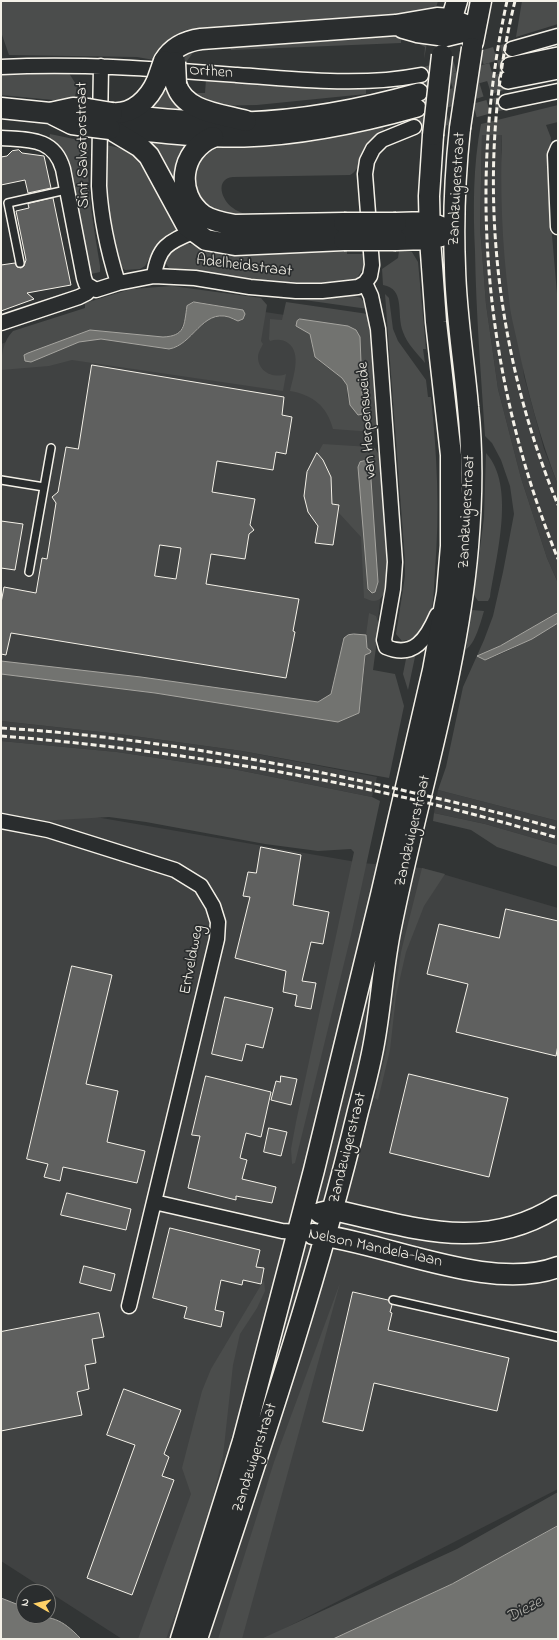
<!DOCTYPE html>
<html>
<head>
<meta charset="utf-8">
<style>
	body { margin:0 }
	#map { position:relative; width:559px; height:1640px; overflow:hidden; background:#323535; font-family:"Indie Flower",sans-serif }
	canvas { display:block }
	.frame { position:absolute; inset:0; border:2px solid #f4f1e8; pointer-events:none }
	.north { position:absolute; left:16px; top:1584px; width:40px; height:40px; box-sizing:border-box; background:#2a2d2e; border:1px solid #7b7b78; border-radius:50%; rotate:278deg; font-size:11px; font-weight:700; line-height:16px; text-align:center; color:#f4f1e8 }
	.north::after { content:''; display:block; margin:auto; width:14px; height:18px; background:#ffd166; clip-path:polygon(50% 0,100% 100%,50% 72%,0 100%) }
</style>
</head>
<body>
<div id="map">
<canvas width="559" height="1640"></canvas>
<div class="frame"></div>
<div class="north">N</div>
</div>
<script>
const c = document.querySelector('canvas').getContext('2d');
c.lineJoin = 'round';
function fill(path, color) { c.fillStyle = color; c.fill(path, 'evenodd'); }
function strokePath(path, color, width, dash) { c.strokeStyle = color; c.lineWidth = width; c.lineCap = dash ? 'butt' : 'round'; c.setLineDash(dash || []); c.stroke(path); }
function write(font, color, halo, rows, align = 'center') {
  c.font = font + ' "Indie Flower",sans-serif'; c.lineWidth = 3.5; c.setLineDash([]); c.textBaseline = 'middle'; c.strokeStyle = halo; c.fillStyle = color; for (const [text, x, y, turn = 0] of rows) {
    c.save(); c.translate(x, y); c.rotate((+turn || 0) * Math.PI / 180); c.textAlign = isNaN(turn) ? turn : align; if (halo) c.strokeText(text, 0, 0); c.fillText(text, 0, 0); c.restore();
  }
}
const built = new Path2D(`
	M482,135H502L501,152L524,376L544,449L558,485V583L547,558L521,478L498,389L486,304L480,227Z
	M178,299L365,327L381,594L366,716L161,686L1,668V344L84,314Z
	M1,721L119,734L242,751L377,777L372,797L238,770L117,752L1,741Z
	M438,790L558,821V845L485,824L434,813Z
	M90,816L362,863L422,868L558,908V1489L264,1639H122L1,1561V820Z`);
const green = new Path2D(`
	M1,1H438L435,11L366,21L185,30C172,37 162,48 154,60L137,57L9,55L1,32Z
	M522,1H558V24L516,37Z
	M400,35L427,43L424,59L425,47L413,41L401,38V43L231,50L230,47L195,50L187,61H182L188,53L193,49L300,40Z
	M67,70L77,86L74,102L1,95V75Z
	M206,79L366,88V94L257,105L209,106L186,93H205Z
	M166,80L189,111L149,109Z
	M558,105V122L546,125L551,138L548,189L558,305V485C540,438 527,390 517,341C514,327 510,313 509,299C502,245 500,190 502,135H482L480,227L486,304L498,389L521,478L547,558L558,583V614L500,646L478,656L485,660C511,651 535,637 558,623V821L438,790L446,767L463,687L484,640L493,616L503,572L514,514L510,486L501,460L492,443L485,436C481,375 476,313 475,251C473,209 473,165 481,124Z
	M383,126L384,131C369,142 360,171 350,175L233,177C214,179 222,201 233,208C239,213 247,214 254,216L225,219L194,198L193,160L216,147L226,145L348,133Z
	M50,134L88,142C86,186 93,222 100,266V272L91,274L88,272L53,142L49,139Z
	M149,141L187,144L184,199L148,142Z
	M106,145C123,148 132,152 143,165L178,230L165,238L156,246L145,266L140,269L125,270L120,266L106,193Z
	M183,242L218,253L347,251V254H363L365,265L357,278L351,281L330,283L294,284L256,281L169,268L165,262L166,255Z
	M399,251L412,252L418,262L426,349H423L425,363C417,353 407,344 403,332C396,314 406,289 383,285L382,269L398,258Z
	M172,286L261,298L267,305L261,341L263,344C261,348 258,353 258,357C258,372 274,379 286,374L283,391L72,360L49,366L1,370C1,356 3,341 13,331L85,308V303L131,289ZM198,302L243,310L234,320C207,301 195,343 170,349C166,350 160,348 155,347C138,344 118,338 100,339C77,339 52,353 31,362L28,353L90,330L163,337C184,336 177,332 186,318C189,312 194,307 198,302Z
	M348,294L361,298L368,309L290,298Z
	M385,294L389,298L393,329L398,341L426,380L428,397H431C437,455 440,511 435,570C434,586 434,605 429,621C425,631 416,636 408,642L407,640L402,641L396,634L405,576V561Z
	M286,302L368,314L377,421L376,428L373,432L333,429C327,406 313,395 290,391C293,377 302,353 288,343C283,339 276,339 270,341L269,339L270,319L282,320ZM300,319L348,326L360,337L362,414L347,397V385L342,378L320,362L313,352L312,341L310,334L305,331Z
	M323,444L370,447L375,448L379,455L387,566C387,577 389,601 373,601C371,601 368,599 364,598L361,537L339,513L340,506L332,504C334,485 330,469 318,453Z
	M486,453C516,486 496,556 490,597L488,601H478L474,595L484,517Z
	M472,610L484,611C481,621 475,645 466,649Z
	M369,613L376,616L379,625L373,670L395,674L404,706L389,778L242,751L119,734L1,721V674L155,693L359,713L367,648L366,635Z
	M416,652L408,690L403,674L406,659Z
	M1,741L117,752L238,770L372,797L380,801L351,935L295,1163L292,1164L291,1149L296,1122L354,852L351,849L318,851L265,844L146,822L109,817L40,821L1,814Z
	M434,813L485,824L558,845V867L497,847L471,830L433,821Z
	M422,868L445,874L424,906L406,952L396,996L390,1050L378,1100L375,1098L386,1052L401,952Z
	M264,1280L265,1291L257,1308L240,1334L233,1365L223,1456L202,1542L166,1639H138L191,1494L182,1468L202,1391L211,1369Z
	M340,1283L242,1639H218L274,1462Z
	M558,1492V1526L452,1584L333,1639H261L457,1549Z`);
const water = new Path2D(`
	M194,302L243,310L245,314L243,319L238,321C235,320 232,318 229,317C202,309 193,345 169,349L101,339L79,342L31,362L25,361L24,355L28,353L90,330L163,337C185,336 184,326 187,306Z
	M300,319L348,326L356,330L360,337L363,414L358,415L350,405L347,385L342,378L315,357L310,334L296,326L297,321Z
	M365,461L370,465L378,582L375,592L372,593L368,589L358,467L360,462Z
	M558,613V623L532,639L485,660L477,656L500,646Z
	M354,634L366,635L367,648L371,651L370,653L365,655L359,713L338,722L155,693L1,674V661L141,677L318,702L331,694L344,638L348,635Z
	M558,1526V1639H333L452,1584Z
	M1,1598L24,1607V1616C52,1616 61,1618 81,1639H1Z`);
const building = new Path2D(`
	M19,150L22,153L44,156L51,188L28,193L25,180L1,185V157L7,156L12,151Z
	M53,198L71,285L27,293L34,299L1,311V265L15,263L17,267L21,268L24,266L26,260L16,211L29,208L28,204Z
	M92,365L284,397L282,415L292,417L286,454L276,452L273,470L217,461L212,492L255,499L250,525L254,530L249,534L245,559L211,554L206,584L299,599L293,631L295,632L286,678L11,633L6,655L1,654V603L4,587L36,593L42,558L47,559L56,503L52,497L58,492L66,447L78,449ZM160,545L181,548L176,579L155,576Z
	M317,453L323,460L331,477L332,504L339,505L333,545L315,543L318,526L308,512L304,496L307,472Z
	M1,521L23,524L15,570L1,568Z
	M261,847L301,855L293,905L329,912L323,944L311,942L302,981L316,983L311,1009L295,1006L297,995L283,992L286,971L235,958L250,897L243,896L248,872L256,873Z
	M506,909L558,921V1045L556,1056L456,1032L468,984L427,974L439,924L499,938Z
	M72,966L112,975L86,1084L118,1091L107,1142L145,1151L137,1183L63,1167L60,1181L44,1177L48,1164L27,1159Z
	M225,997L273,1008L263,1048L246,1044L242,1061L212,1054Z
	M409,1074L508,1098L489,1177L390,1153Z
	M206,1076L271,1092L261,1137L246,1133L240,1158L247,1160L242,1179L276,1187L272,1203L236,1196V1200L188,1188L200,1136L192,1135Z
	M281,1076L297,1079L291,1105L271,1100L276,1081L280,1082Z
	M269,1128L287,1132L281,1156L264,1152Z
	M67,1193L131,1209L126,1230L61,1215Z
	M170,1228L260,1250L256,1267L264,1268L261,1284L243,1280L242,1285L221,1280L215,1310L224,1312L221,1327L184,1318L187,1307L153,1298Z
	M84,1266L115,1274L111,1291L80,1283Z
	M353,1292L388,1300L392,1305L390,1312L392,1313L388,1330L509,1358L497,1411L374,1383L363,1431L323,1422Z
	M99,1313L104,1337L92,1339L96,1363L85,1365L89,1389L77,1392L82,1415L1,1431V1332Z
	M124,1389L181,1410L164,1454L169,1457L162,1476L174,1480L132,1595L87,1578L135,1445L107,1435Z`);
const minorTunnel = new Path2D(`
	M421,75L512,49
	M414,127L506,102`);
const tertiaryTunnel = new Path2D(`
	M427,89L510,66
	M417,108L508,80`);
const service = new Path2D(`
	M20,263L8,203L66,190
	M1,480L44,487
	M29,572L51,448
	M393,1300L558,1337`);
const minor = new Path2D(`
	M512,49L558,36
	M101,66L99,186C101,219 108,251 118,283
	M1,67C80,63 158,69 237,75C298,79 360,87 421,75
	M506,102L558,91
	M1,138C28,140 54,137 63,169L84,278L86,284L96,290L118,283L154,276L195,278L250,287L296,291H322L358,287L365,283L370,276L372,265L365,174L367,161L373,149L382,140L414,127
	M558,148L555,155L558,227
	M154,276C158,247 168,242 193,232
	M365,283L371,296L378,329L395,562L393,589L384,640L386,647C414,659 427,638 437,615
	M1,323L79,297L87,293L91,288
	M1,821L48,830L175,870L201,886L213,906L218,922L217,939L129,1306
	M154,1202L282,1231L298,1232`);
const tertiary = new Path2D(`
	M510,66L558,56
	M508,80L558,70
	M118,113C161,118 203,122 246,121C305,119 362,108 419,92
	M110,129C154,133 199,139 244,138C303,136 360,124 417,108`);
const secondary = new Path2D(`
	M403,28L417,32L446,36L475,29
	M448,31L457,1
	M473,42L481,1
	M164,61C172,48 186,41 201,39L396,25L437,18L451,19L475,29
	M176,84C184,112 221,114 246,121
	M1,108L50,113L73,108L88,109
	M50,113L72,124L86,126
	M112,113C133,115 149,99 157,81
	M110,129L140,147L149,156L187,226L206,240L235,245L344,240
	M213,137C180,151 175,194 203,215C212,221 224,223 235,225L344,223
	M396,223L429,222L441,227
	M396,240L430,239L441,236
	M320,1213L333,1210C413,1227 483,1254 558,1206
	M313,1234C385,1242 490,1293 558,1267
	M181,1639L243,1441L314,1170L381,895L433,670L447,593L451,546V455L436,322L430,239L429,196L433,135
	M197,1639C255,1464 315,1290 358,1111C364,1088 370,1066 374,1043C381,1005 383,965 391,927C416,800 457,676 468,547C472,500 473,453 468,407C464,360 456,314 455,268C453,221 455,174 460,128`);
const rail = new Path2D(`
	M507,1C466,187 486,383 558,559
	M515,1C474,166 493,349 558,505
	M1,728C133,736 264,759 393,788C448,801 504,813 558,829
	M1,736C189,751 377,784 558,838`);
const secondaryBridge = new Path2D(`
	M175,62L176,84
	M157,81L164,61
	M88,109L112,113
	M86,126L110,129
	M460,128L472,48
	M433,135L442,55
	M344,223H396
	M344,240H396`);
const streetNames = [
	["Orthen",211,73,4],
	["Sint Salvatorstraat",84,145,-91],
	["Zandzuigerstraat",458,189,-87],
	["Adelheidstraat",244,267,7],
	["van Herpensweide",368,420,-94],
	["Zandzuigerstraat",468,512,-87],
	["Zandzuigerstraat",414,831,-77],
	["Ertveldweg",193,960,-79],
	["Zandzuigerstraat",349,1148,-76],
	["Nelson Mandela-laan",375,1249,12],
	["Zandzuigerstraat",256,1458,-72]
];
const waterNames = [
	["Dieze",525,1611,-27]
];
fill(built, '#404242');
fill(green, '#4b4d4c');
fill(water, '#727370');
strokePath(water, '#a6a5a0', 1);
fill(building, '#5f605f');
strokePath(building, '#f4f1e8', 1);
strokePath(minorTunnel, '#4f5150', 14, [14, 7]);
strokePath(tertiaryTunnel, '#4f5150', 17, [17, 8]);
strokePath(service, '#f4f1e8', 10);
strokePath(minor, '#f4f1e8', 17);
strokePath(tertiary, '#f4f1e8', 20);
strokePath(secondary, '#f4f1e8', 23);
strokePath(service, '#2a2d2e', 7);
strokePath(minor, '#2a2d2e', 14);
strokePath(tertiary, '#2a2d2e', 17);
strokePath(secondary, '#2a2d2e', 20);
strokePath(rail, '#f4f1e8', 3, [6, 3]);
strokePath(secondaryBridge, '#f4f1e8', 23, []);
strokePath(secondaryBridge, '#2a2d2e', 20);
write('16px', '#f4f1e8', '#2a2d2e', streetNames);
write('italic 17px', '#b3b2ac', '#2a2d2e', waterNames);
</script>
</body>
</html>
